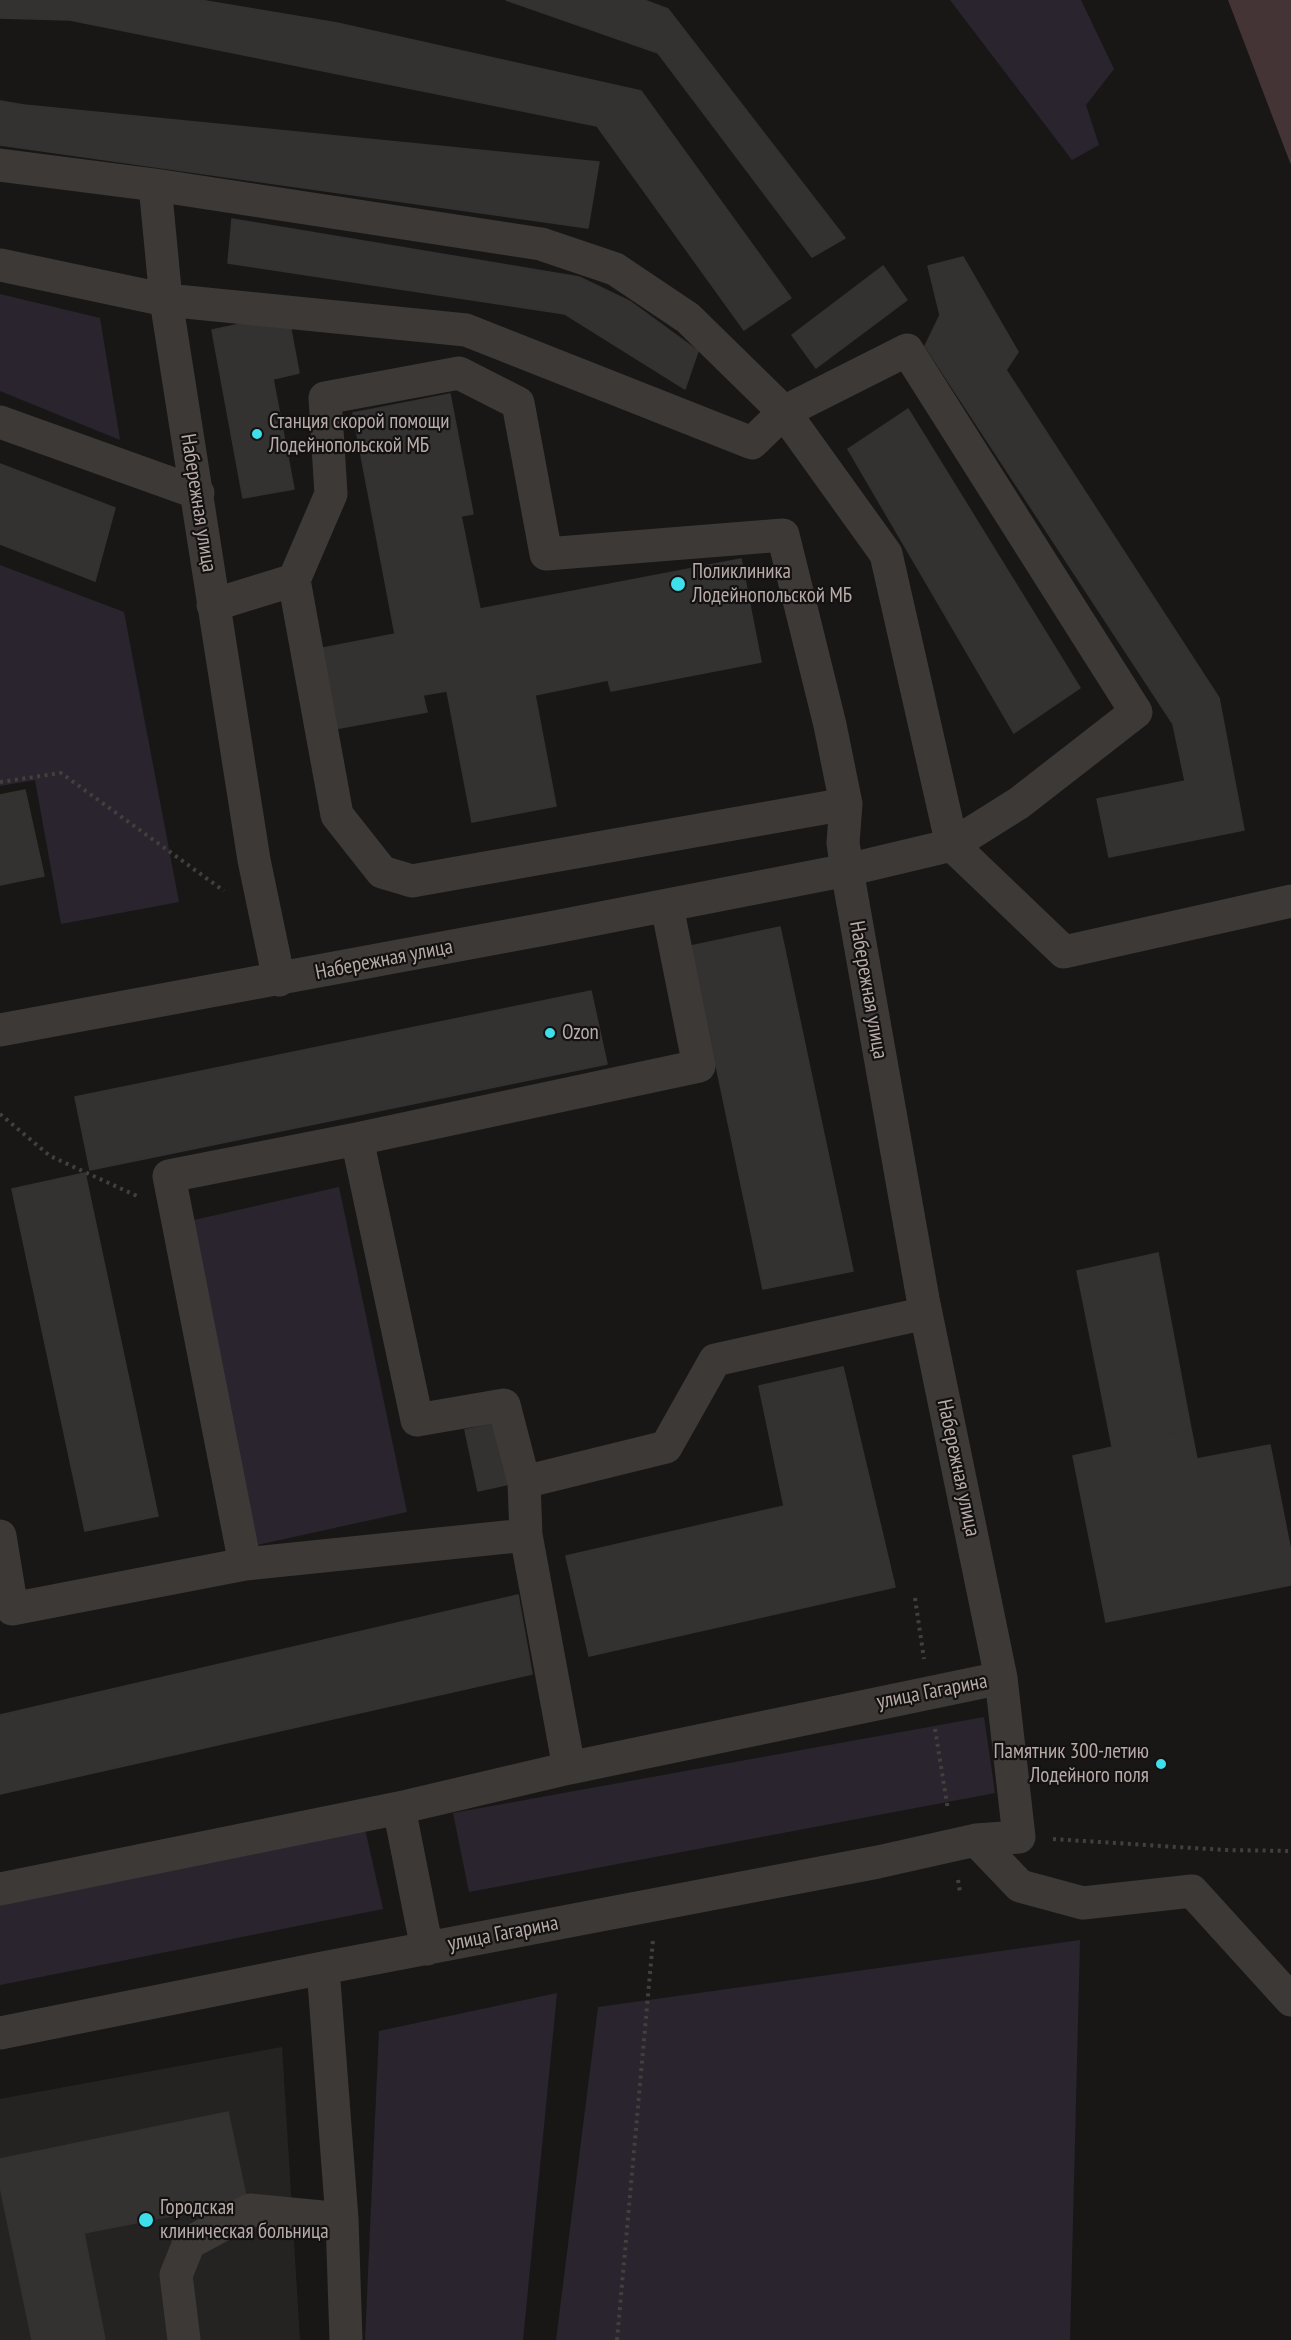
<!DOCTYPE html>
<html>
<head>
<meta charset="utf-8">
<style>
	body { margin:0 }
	canvas { display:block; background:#181716 }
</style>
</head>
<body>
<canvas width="1291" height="2340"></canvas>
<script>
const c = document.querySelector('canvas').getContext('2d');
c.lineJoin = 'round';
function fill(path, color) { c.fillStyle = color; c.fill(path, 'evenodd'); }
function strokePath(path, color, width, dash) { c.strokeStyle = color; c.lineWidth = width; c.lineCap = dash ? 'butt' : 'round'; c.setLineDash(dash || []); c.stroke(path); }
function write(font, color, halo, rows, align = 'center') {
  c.font = font + ' "PT Sans Narrow",sans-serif'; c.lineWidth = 4.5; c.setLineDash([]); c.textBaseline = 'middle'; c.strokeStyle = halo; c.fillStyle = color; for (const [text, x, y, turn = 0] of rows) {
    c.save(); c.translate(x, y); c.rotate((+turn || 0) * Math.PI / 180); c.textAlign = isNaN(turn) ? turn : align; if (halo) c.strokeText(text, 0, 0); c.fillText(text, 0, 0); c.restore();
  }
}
const built = new Path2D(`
	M282,2047L300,2340H0V2099Z`);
const green = new Path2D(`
	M950,0H1081L1114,69L1086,105L1099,145L1072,160Z
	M0,294L100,318L120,440L0,391Z
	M0,565L124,612L179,902L61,924L35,780L0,786Z
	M339,1187L407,1512L248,1547L181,1223Z
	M984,1717L995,1793L469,1892L453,1813Z
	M365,1829L383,1909L0,1985V1905Z
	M1080,1940L1070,2340H556L598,2007Z
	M557,1993L523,2340H365L379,2031Z`);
const water = new Path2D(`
	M1228,0H1291V165Z`);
const building = new Path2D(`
	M0,0H200L337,23L641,91L791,298L744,330L597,126L70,20L0,18Z
	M506,0H644L668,9L845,238L812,257L658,53Z
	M0,101L24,105L599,162L588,228L0,145Z
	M232,219L579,277L631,302L698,351L685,389L565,314L228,263Z
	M963,257L1018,352L1006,370L1219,698L1244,830L1109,857L1097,799L1185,781L1173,724L925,346L940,315L928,266Z
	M883,266L907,300L816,368L792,335Z
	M288,314L299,373L273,379L294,489L243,498L212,330Z
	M450,394L473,514L461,516L480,609L741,559L761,662L611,691L608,680L535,695L556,806L472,822L447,691L423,695L427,712L329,730L313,650L395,634L353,413Z
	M908,409L1080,688L1014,733L848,449Z
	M0,464L115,508L95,581L0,544Z
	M25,790L44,876L0,885V795Z
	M780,927L853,1271L763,1289L691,946Z
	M591,991L607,1064L90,1170L75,1097Z
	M85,1173L158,1516L85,1531L12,1189Z
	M1158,1253L1191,1429L1112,1446L1077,1271Z
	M843,1367L895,1587L589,1656L566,1556L784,1506L759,1386Z
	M501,1422L514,1483L478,1491L465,1430Z
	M1191,1429L1197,1459L1270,1445L1291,1552V1585L1106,1622L1073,1456Z
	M518,1595L532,1674L0,1794V1715Z
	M228,2112L247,2201L84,2233L105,2340H32L0,2186V2159Z`);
const path = new Path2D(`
	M0,782L61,773L224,891
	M0,1114L50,1156L137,1196
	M915,1598L924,1659
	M935,1729L948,1810
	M1053,1839L1224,1850L1291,1851
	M958,1880L960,1892
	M617,2340L653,1940`);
const minor = new Path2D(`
	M0,165L155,185
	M0,265L166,300L254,860L279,980
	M0,422L198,493
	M213,605L294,580L337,815L382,872L412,881L846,804L830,725L783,535L546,554L518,403L459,373L325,398L331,494L294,580
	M846,804L843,843L847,870L952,845L886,554L784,412L688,318L615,269L541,244L155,185L166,300L466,330L752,443L784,412L907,350L1136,712L1019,803L952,845L1064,952L1291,901
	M0,1030L550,928L847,870L923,1299L1001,1678L1019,1837L976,1840L878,1862L323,1968L0,2033
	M357,1139L417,1420L504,1405L524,1482L526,1535L569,1768
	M524,1482L666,1447L715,1360L926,1313
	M0,1536L12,1609L245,1564L526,1535
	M245,1564L169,1176L357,1139L699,1066L667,906
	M399,1808L427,1949
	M976,1840L1020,1886L1083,1903L1192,1891L1291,2000
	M0,1889L399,1808L569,1768L1001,1678
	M323,1968L342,2219L346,2340
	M184,2340L176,2275L189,2243L250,2210L342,2219`);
const markers = [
	[257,434,6,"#3cdfea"],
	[678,584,8,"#3cdfea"],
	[550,1033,6,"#3cdfea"],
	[1161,1764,6,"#3cdfea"],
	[146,2220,8,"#3cdfea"]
];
const poiNames = [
	["Станция скорой помощи",269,422],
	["Лодейнопольской МБ",269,446],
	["Поликлиника",692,572],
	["Лодейнопольской МБ",692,596],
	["Ozon",562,1033],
	["Памятник 300-летию",1149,1752,"right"],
	["Лодейного поля",1149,1776,"right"],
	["Городская",160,2208],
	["клиническая больница",160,2232]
];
const streetNames = [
	["Набережная улица",198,503,81],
	["Набережная улица",384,960,-11],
	["Набережная улица",868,990,80],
	["Набережная улица",958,1468,78],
	["улица Гагарина",932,1692,-11],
	["улица Гагарина",503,1934,-11]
];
fill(built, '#252322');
fill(green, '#29242d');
fill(water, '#443436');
fill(building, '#343231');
strokePath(building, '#343230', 1.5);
strokePath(path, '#443e3d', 4, [3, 4.5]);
strokePath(minor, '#3d3937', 33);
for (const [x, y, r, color] of markers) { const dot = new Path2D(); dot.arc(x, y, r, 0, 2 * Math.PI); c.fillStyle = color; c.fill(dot); strokePath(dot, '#131211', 2); }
write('21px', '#b7aaa9', '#131211', poiNames, 'left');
write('21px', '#b7aaa9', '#131211', streetNames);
</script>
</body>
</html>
